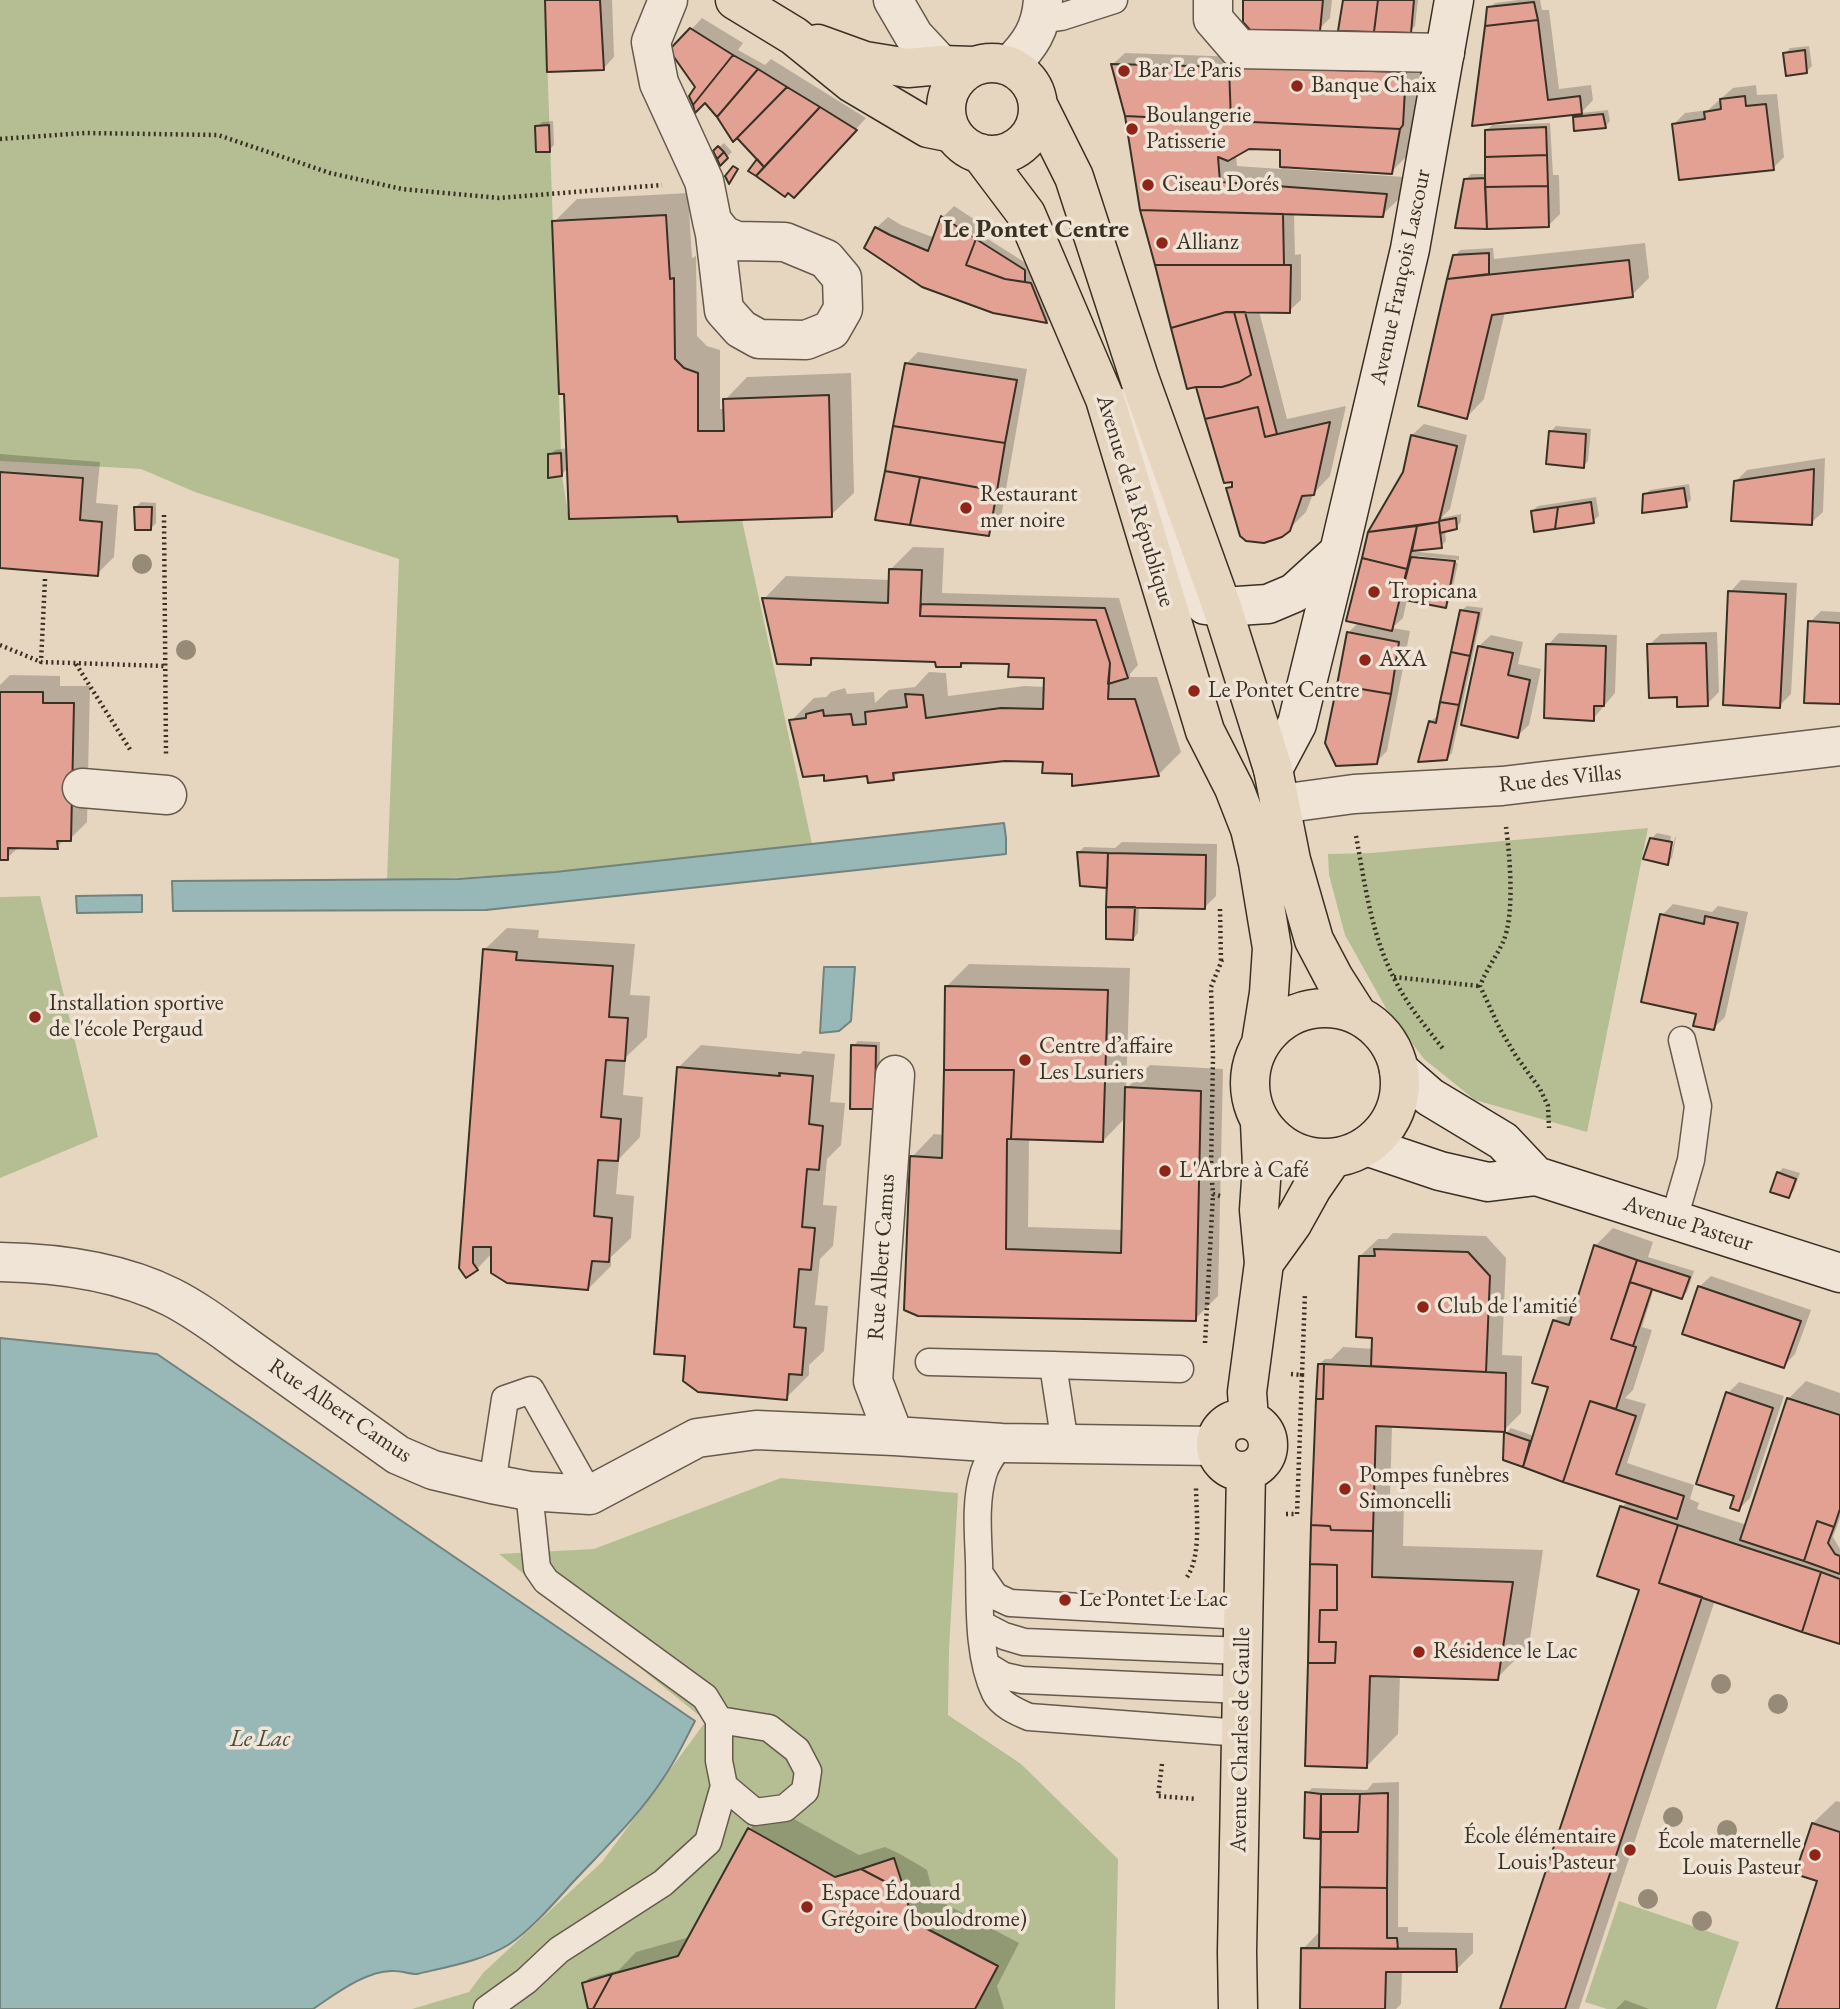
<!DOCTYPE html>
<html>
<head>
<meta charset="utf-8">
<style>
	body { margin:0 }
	canvas { display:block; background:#e6d6bf }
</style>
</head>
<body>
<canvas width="1840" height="2009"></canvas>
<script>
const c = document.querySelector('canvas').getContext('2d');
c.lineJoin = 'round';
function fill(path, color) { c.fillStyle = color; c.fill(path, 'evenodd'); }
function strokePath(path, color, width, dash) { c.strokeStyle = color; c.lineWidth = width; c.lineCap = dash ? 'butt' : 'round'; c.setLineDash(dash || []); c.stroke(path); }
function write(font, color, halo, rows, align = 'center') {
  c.font = font + ' "EB Garamond",serif'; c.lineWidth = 7; c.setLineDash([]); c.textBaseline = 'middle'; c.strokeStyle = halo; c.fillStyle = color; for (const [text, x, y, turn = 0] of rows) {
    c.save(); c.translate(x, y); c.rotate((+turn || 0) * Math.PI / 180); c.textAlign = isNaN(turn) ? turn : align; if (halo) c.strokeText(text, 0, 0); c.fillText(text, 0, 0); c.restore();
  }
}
const green = new Path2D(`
	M0,0H545L561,453L548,455V478L562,476L569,519L677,516L678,522L742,520L812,844C671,860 530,878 387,880L399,559L195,492L141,469L0,461Z
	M1648,828L1587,1132L1475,1100L1424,1059L1387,1010L1345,935L1329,875L1328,854L1371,853Z
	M40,896L98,1137L0,1178V897Z
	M781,1478L958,1493L949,1649L948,1715L1021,1764L1118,1859L1115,2009H412L469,1992L483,1973L602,1862L706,1721L499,1554L594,1549Z
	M1619,1901L1739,1942L1716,2009H1607L1585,2002Z`);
const water = new Path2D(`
	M1004,823L1006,838V854L486,910L173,911L172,881L458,879L555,872Z
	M142,895V912L77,913L76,896Z
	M824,967H855L851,1021L839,1031L820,1033Z
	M0,1338L157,1354L695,1721C685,1740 676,1760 664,1777C639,1816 604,1849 573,1882C555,1902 530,1931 508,1945C482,1961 446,1967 417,1974C409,1974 402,1971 394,1971C368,1969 334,1995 313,2009H0Z`);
const shadow = new Path2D(`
	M547,0H612L614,57L603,69Z
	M1245,0H1332L1330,18L1319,29Z
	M1344,0H1418L1415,26L1410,31Z
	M1518,0H1540L1542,10H1549L1559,89L1591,85L1593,100L1581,113L1608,110L1610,121L1605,127L1575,118L1581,112L1474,124L1489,8L1495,3Z
	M702,18L743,43L738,50L765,65L771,59L866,118L806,184L788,191L784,195L751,170L759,158L737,136L697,87L671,51Z
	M1809,46L1812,66L1807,71L1785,54L1790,48Z
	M1125,53L1242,57L1422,56L1419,106L1409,154L1391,172L1286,166V169L1404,177L1400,198L1382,215L1294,213L1295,255L1301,254V300L1289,311H1259L1287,419L1346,406L1330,476L1313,494L1306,512L1288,530L1228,489L1236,480L1142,209L1127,115L1113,64ZM1248,147L1282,149L1281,169L1237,166L1236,154Z
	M1756,85L1757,95L1777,94L1784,157L1773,168L1674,124L1685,113L1708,110L1733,88Z
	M553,121L554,145L549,150L537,127L542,122Z
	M1550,123L1553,175H1559L1560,214L1548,226L1465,180L1471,174H1487L1486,131L1492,125Z
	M724,143L732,152L720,163L715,151Z
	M688,193L692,258L696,256L697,336L707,346L720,350V409H725V400L747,377L851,373L854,493L831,515H679L569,467L561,475L550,455L555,450L568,448L554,222L577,199Z
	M954,206L986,227L983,236L1029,265L1058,311L1047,322L994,311L876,228L888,217L901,225L935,238L943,217Z
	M1645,243L1649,278L1632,295L1505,312L1484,399L1467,417L1420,405L1455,256L1460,250L1493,248L1494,259Z
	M918,352L1027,369L1000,523L988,534L907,363Z
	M1424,424L1467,435L1450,509L1441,518L1461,514V522L1456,527L1445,530L1446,541L1441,546L1409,550V551L1459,556V560L1418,556V559L1458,563L1450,601L1445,606L1407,599L1403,618L1392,628L1410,631L1387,751L1376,762L1348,633L1359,622L1370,533L1404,473L1412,435Z
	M1556,426L1591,429L1588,461L1583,466L1551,431Z
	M0,454L100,462L96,503L118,505L114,557L97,574L0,566Z
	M1825,458L1823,512L1811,523L1735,482L1747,470Z
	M1689,484L1691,500L1686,505L1644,495L1650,490Z
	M1596,497L1599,516L1593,521L1532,511L1538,506Z
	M141,502L156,503V523L151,528L136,507Z
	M913,547L944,548L942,593L1119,598L1138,665L1130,674V677H1157L1181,752L1159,774L1074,784V772L1044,760L1005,759L901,770L893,778L868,774L826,773L791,721L814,698L826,697L831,692L845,688L847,694L874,692L875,703L889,690L915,687L929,672L946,673L948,696L1025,686L1046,687V677L1010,662L965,661L960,666L937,660L816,657L810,663L764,599L786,576L890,580L891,569Z
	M1741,580L1797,583L1791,694L1779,706L1730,592Z
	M1467,606L1483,608L1452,753L1447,758L1430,722L1436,717L1439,718L1461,611Z
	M1821,611L1840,612V702L1810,622Z
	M1717,632L1719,692L1707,704L1649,645L1661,634Z
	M1559,633L1617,635L1615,693L1593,719L1548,645Z
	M1491,635L1523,642L1518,664L1541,669L1529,725L1517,736L1479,646Z
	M10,675L60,676V686H90L87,822L70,839H65L57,847L20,846L7,858H0V685Z
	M1657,833L1671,836L1667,859H1670L1675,837H1676L1672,858L1667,863L1651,839Z
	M1122,842L1217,844L1216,896L1204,908L1139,906L1138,933L1133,939L1109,887L1079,852L1084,847L1115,848Z
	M1673,904L1712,912L1718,906L1748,912L1725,1017L1714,1028L1698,1013L1662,915Z
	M507,928L539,930L538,938L635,944L630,995L650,996L647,1037L626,1057L623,1095L643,1097L640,1137L619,1159L616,1194L634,1196L631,1238L611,1257V1266L588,1289L493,1252L477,1269L467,1276L484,950Z
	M969,964L1130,968L1126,1089L1150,1065L1223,1069L1218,1296L1195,1319L918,1314L912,1157L934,1134L944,1135L947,986ZM1126,1117L1124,1230L1028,1227L1029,1138L1103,1141Z
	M858,1041L880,1042L879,1102L853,1046Z
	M701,1045L800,1054L803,1051L835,1054L830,1102L845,1103L841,1145L827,1159L823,1205L837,1206L833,1246L820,1259L815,1305L828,1306L824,1351L809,1365V1375L786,1398L687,1355L678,1068Z
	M1783,1168L1800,1173L1794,1190L1789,1196L1778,1173Z
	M1613,1228L1653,1242L1648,1257L1694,1271L1687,1292L1682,1297L1654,1288L1642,1327L1652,1330L1633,1390L1625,1398L1646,1404L1627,1463L1694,1485L1690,1499L1699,1503L1697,1509L1747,1525L1788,1399L1806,1381L1840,1393V1518L1833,1537L1840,1549V1642L1715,1600L1579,2009H1502L1641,1589L1622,1507L1628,1501L1505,1459L1506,1433L1511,1428L1534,1436L1550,1385L1554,1321L1572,1304L1577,1305L1595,1246Z
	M1393,1233L1486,1236L1506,1258L1502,1355L1522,1356L1521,1413L1504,1430L1392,1425L1390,1499L1404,1500L1403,1546L1543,1550L1529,1646L1497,1678L1400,1675L1398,1734L1367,1766L1319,1364L1325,1359H1331L1343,1347L1374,1349L1360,1256L1378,1239H1387Z
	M1711,1276L1811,1310L1795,1354L1784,1366L1699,1287Z
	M1739,1382L1784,1396L1750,1498L1739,1509L1736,1495L1728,1393Z
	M1399,1782L1398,1927H1408V1932L1473,1933V1953L1456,1970H1402L1401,2004L1396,2009H1302L1303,1949L1321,1930L1323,1834L1320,1837L1307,1793L1312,1788L1367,1790L1373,1783Z
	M1836,1801L1840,1802V2009H1778L1820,1880L1813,1823Z
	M772,1807L859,1855L885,1847L900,1854L927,1870L934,1898L1019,1943L997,1986L1004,2009H590L584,1984L589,1978L619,1970L636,1952L690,1937L750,1829Z
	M1625,2000L1649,2009H1616Z`);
const building = new Path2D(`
	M545,0H600L604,70L547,72Z
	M1243,0H1323L1320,31L1250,30L1243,22Z
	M1343,0H1378L1374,32L1338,31Z
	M1378,0H1414L1411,33L1374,32Z
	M1534,2L1538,20L1485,26L1487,7Z
	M1538,20L1548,100L1580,96L1582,114L1472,126L1485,26Z
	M690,28L733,55L693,105L689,96L695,87L669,50Z
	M1805,50L1807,73L1786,76L1783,53Z
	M733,55L758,69L717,117L705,103L695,113L693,105Z
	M1111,64L1229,67L1231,121L1125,116Z
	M1229,67L1406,72L1403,125L1400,129L1231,121Z
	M758,69L787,87L733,142L717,117Z
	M787,87L820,107L764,167L737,138Z
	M1745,96L1746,106L1766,104L1774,170L1679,180L1672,124L1705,119L1704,112L1721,109L1720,99Z
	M820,107L857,130L794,198L788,193L785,197L756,176Z
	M1603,114L1606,128L1574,131L1573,117Z
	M1125,116L1400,129L1392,174L1280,167V150L1249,149L1228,161L1218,157L1220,182L1387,194L1383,217L1140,210Z
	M549,125L550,152H536L535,126Z
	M1546,127L1547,155L1485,157V130Z
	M718,146L724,152L717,159L713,151Z
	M724,152L728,158L720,166L717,159Z
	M1547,155L1548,186L1485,187V157Z
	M757,159L764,167L756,176L748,171Z
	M733,166L738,169L729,184L725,176Z
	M1485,178L1487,229L1455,228L1464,179Z
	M1548,186L1549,227L1487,229L1485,187Z
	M1140,210L1283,214L1284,265H1155Z
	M666,215L670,279L674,278L675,359L684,368L698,373V431H724L723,399L829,395L832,517L678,522L677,516L569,519L564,394H559L552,221Z
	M941,216L976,239L966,265L1005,279L1031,283L1047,323L993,313L922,287L864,248L875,227L890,235L928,251Z
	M976,239L1025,270V282L1005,279L966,265Z
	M1489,253V274L1447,279L1453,255Z
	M1629,260L1633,297L1492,315L1467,419L1418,406L1447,279Z
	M1155,265H1291L1290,313L1226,312L1171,328Z
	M1226,312H1234L1251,375L1239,382L1222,387H1196L1187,389L1171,328Z
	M1234,312H1245L1277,434L1265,437L1258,407L1205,419L1196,387H1222L1239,382L1251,375Z
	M905,363L1017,380L1005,443L893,426Z
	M1258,407L1265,437L1330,422L1314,495L1302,496L1290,531L1282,537L1264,543L1246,541L1240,536L1226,488L1232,487V482L1224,483L1205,419Z
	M893,426L1005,443L997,491L885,471Z
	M1549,431L1586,434L1584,468L1546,464Z
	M1411,435L1457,446L1439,522L1368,532L1403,472Z
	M561,453L562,476L548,478V454Z
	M1814,469L1812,525L1731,521L1734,481Z
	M885,471L920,477L910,525L875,520Z
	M0,472L83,478L80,520L102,522L98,576L0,568Z
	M920,477L997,491L989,536L910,525Z
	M1684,488L1687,507L1642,513L1643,494Z
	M1591,502L1594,523L1555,529L1558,507Z
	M134,507H152L151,530H135Z
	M1558,507L1555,529L1534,532L1531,511Z
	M1456,518L1457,529L1440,533L1439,521Z
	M1439,522L1442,548L1412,551L1417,526Z
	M1417,526L1407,569L1362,558L1368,532Z
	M1411,557L1455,561L1446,608L1400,599Z
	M1362,558L1407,569L1392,631L1346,621Z
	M889,569L922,570L920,616L1096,620L1110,663L1108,699H1135L1159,776L1072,786V774L1042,773L1043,762L1005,761L893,773L894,780L868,783L867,776L824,781V775L803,777L789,720L806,718V714L823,710L824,716L851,714L853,725L866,724L865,712L907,707L905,694L923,695L926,718L1001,708L1043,709L1044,678L1008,677L1009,664L961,663V667H936L935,662L811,658V665L777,664L762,598L888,603Z
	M1728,591L1786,594L1780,708L1723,705Z
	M921,604L1105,608L1128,678L1108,684L1110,663L1096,620L920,616Z
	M1460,610L1479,613L1470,656L1451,652Z
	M1808,621L1840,623V704L1804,703Z
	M1347,632L1399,642L1391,694L1337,685Z
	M1706,643L1708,706L1677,707V697L1649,698L1647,644Z
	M1546,644L1606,646L1604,706H1594V721L1544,718Z
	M1478,646L1513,653L1508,675L1530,680L1518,738L1461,725Z
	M1451,652L1470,656L1459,705L1440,702Z
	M1337,685L1391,694L1377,764L1336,766L1325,743Z
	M0,692H43V703H74L71,841H57L58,849L8,848V860H0Z
	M1440,702L1459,705L1447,760L1418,762L1429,721L1436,723Z
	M1650,838L1672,842L1668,865L1643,859Z
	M1077,852L1108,853L1107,888L1080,886Z
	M1108,853L1206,855L1205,909L1106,907Z
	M1106,907H1135L1133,940L1106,939Z
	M1660,914L1704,924L1705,916L1738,923L1714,1030L1693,1026L1696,1014L1641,1002Z
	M483,949L517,952L516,960L613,966L609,1017L628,1018L625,1061L606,1060L601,1117L621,1119L618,1161L598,1160L594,1216L612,1218L609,1262L592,1261L588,1290L507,1283L491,1273V1247H473V1263L478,1270L466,1278L459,1268Z
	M945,986L1108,990L1103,1142L1011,1139L1014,1070H944Z
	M851,1045L876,1046L875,1109H850Z
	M677,1067L780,1076L779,1073L813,1076L809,1124L823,1126L819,1170L807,1169L802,1227L815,1228L811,1270L799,1269L794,1327L806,1328L802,1375L789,1374L787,1400L698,1392L683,1381L685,1356L654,1354Z
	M944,1070H1014L1011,1139H1007L1006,1249L1121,1253L1125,1087L1201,1091L1196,1321L918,1316L904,1310L910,1156L942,1158Z
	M1777,1172L1796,1179L1789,1198L1770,1192Z
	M1594,1245L1637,1260L1611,1339L1636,1347L1616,1409L1590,1401L1563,1482L1523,1467L1548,1387L1532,1383L1553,1320L1569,1325Z
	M1374,1249L1468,1252L1490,1276L1486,1372L1371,1366L1372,1338L1356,1337L1359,1256H1375Z
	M1637,1260L1690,1277L1682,1299L1630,1282Z
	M1630,1282L1652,1289L1633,1346L1611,1339Z
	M1698,1286L1801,1321L1784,1368L1682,1334Z
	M1318,1364H1324L1323,1399H1316Z
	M1324,1364L1506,1373L1505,1432L1376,1426L1373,1531L1331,1530L1330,1526L1311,1525L1316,1399H1323Z
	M1726,1392L1773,1408L1739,1511L1730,1508L1734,1496L1696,1484Z
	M1787,1398L1840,1415V1509L1834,1527L1817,1521L1804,1561L1740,1540Z
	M1590,1401L1636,1416L1616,1474L1684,1496L1677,1519L1563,1482Z
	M1504,1432L1530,1441L1523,1467L1503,1460Z
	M1620,1506L1678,1525L1659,1583L1702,1597L1565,2009H1500L1639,1590L1597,1576Z
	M1817,1521L1834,1527L1828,1543L1835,1554L1840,1556V1574L1804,1561Z
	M1311,1525L1330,1526L1331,1530L1373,1531L1372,1577L1513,1582L1498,1680L1370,1676L1367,1768L1305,1766L1308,1663H1335L1336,1642H1319L1320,1610H1337V1565L1310,1564Z
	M1678,1525L1821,1572L1802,1632L1659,1583Z
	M1310,1564L1337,1565V1610H1320L1319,1642H1336L1335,1663H1308Z
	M1821,1572L1840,1579V1644L1802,1632Z
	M1305,1792L1321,1794L1320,1839L1304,1838Z
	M1388,1793L1387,1888L1320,1887L1321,1832H1358L1360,1794Z
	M1321,1794H1360L1358,1832H1321Z
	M1812,1823L1840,1832V2009H1776L1817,1881L1795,1874Z
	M748,1828L835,1877L861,1869L905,1892L912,1921L998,1966L975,2009H593L612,1974L678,1956Z
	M894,1858L905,1892L861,1869Z
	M1320,1887L1387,1888V1938H1397L1398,1949L1319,1948Z
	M1301,1948L1456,1949L1457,1972H1386L1385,2009H1300Z
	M612,1974L593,2009H588L582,1983Z`);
const path = new Path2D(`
	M0,139L85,133L218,135L330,173L402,189L499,198L662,185
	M164,515L166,754
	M45,579L41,662L165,666
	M0,645L41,662
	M76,664L131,751
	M1506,827C1510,857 1515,915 1503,942C1496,957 1486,970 1480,986L1500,1029L1516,1056L1540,1089L1548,1106L1549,1128
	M1356,836C1365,884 1371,934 1394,978C1407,1005 1426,1027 1444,1050
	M1220,909L1221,961
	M1394,977L1479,986
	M1220,1196L1213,1194L1211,1170L1213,1055L1211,987L1222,960
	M1205,1343L1213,1194
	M1291,1374L1302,1375L1305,1293
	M1286,1514H1297L1302,1375
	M1187,1577C1202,1555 1196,1512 1196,1486
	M1162,1764L1158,1796L1197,1799`);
const lane = new Path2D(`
	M1041,20L1061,17L1114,0
	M1674,1219L1691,1160L1698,1106L1682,1040
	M929,1362L1053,1365L1065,1444
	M1053,1365L1180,1369
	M1002,1443C994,1453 986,1463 983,1475C975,1502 978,1533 979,1561C980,1602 977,1655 995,1693C1001,1705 1017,1712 1029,1717L1241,1733
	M492,1484L505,1399L531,1390L590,1495
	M980,1574L995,1596L1010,1603L1244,1616
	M981,1624L1004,1636L1024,1642L1243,1651
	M986,1665L1004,1676L1022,1680L1243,1690
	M719,1720L769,1728L797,1750L808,1771L805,1791L785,1808L755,1812L724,1786
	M487,2009L526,1981L559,1950L663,1883L708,1842L724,1786L719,1761V1720L705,1697L546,1581L537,1568L529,1491`);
const street = new Path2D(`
	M668,0L651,42L659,83L704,181L712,221L715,234L724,310L741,329L759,339L806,340L831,330L843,309L842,278L826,259L785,242L737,241L723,235L712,221
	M893,0L914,36L941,65
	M1213,0V19L1239,49L1445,53
	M1010,65C1030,45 1041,29 1043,0
	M82,788L167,795
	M1280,804L1354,794L1502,786L1840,746
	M0,1262C57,1263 119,1271 171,1297C201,1312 228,1334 255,1353C303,1387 350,1421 398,1455L433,1470L492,1484L529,1491L590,1495L697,1438L756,1430L894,1436L1002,1443L1215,1446
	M894,1436L873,1381L895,1075`);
const secondary = new Path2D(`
	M1125,408L1190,592L1205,605L1222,607L1268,604L1294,593L1339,552
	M1273,769L1297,724L1339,552L1410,249L1454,0
	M1399,1070L1430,1097L1503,1141L1536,1176
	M1366,1146L1440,1171L1488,1182L1536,1176L1840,1273`);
const primary = new Path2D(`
	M735,0L794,36L852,83L928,128L953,133
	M818,44L865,61L908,68L941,65L973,66
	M946 109a46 46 0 1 1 92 0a46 46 0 1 1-92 0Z
	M1039,107L1074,177L1140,380L1222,607L1273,769L1291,860L1314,940L1334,978L1357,1014
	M980,153L1026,214L1105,399L1205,731L1234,788L1250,829L1258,863L1272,948L1269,993L1261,1043
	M1250 1083a75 75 0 1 1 150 0a75 75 0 1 1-150 0Z
	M1264,1263L1292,1224L1312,1188L1332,1159
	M1216 1445a26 26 0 1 1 52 0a26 26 0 1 1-52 0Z
	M1249,1419L1247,1392L1264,1263L1259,1210L1262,1166L1260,1123
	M1238,2009L1237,1952L1246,1471`);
const trees = [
	[142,564],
	[186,650],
	[1721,1684],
	[1778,1704],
	[1673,1817],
	[1727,1830],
	[1648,1899],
	[1702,1921]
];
const markers = [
	[1124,71,7,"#8f2418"],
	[1297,86,7,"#8f2418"],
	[1132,129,7,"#8f2418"],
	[1148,185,7,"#8f2418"],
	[1162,243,7,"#8f2418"],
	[966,508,7,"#8f2418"],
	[1374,592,7,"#8f2418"],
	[1365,660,7,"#8f2418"],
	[1194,691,7,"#8f2418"],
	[35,1017,7,"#8f2418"],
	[1025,1060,7,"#8f2418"],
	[1165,1171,7,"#8f2418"],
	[1423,1307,7,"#8f2418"],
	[1345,1489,7,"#8f2418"],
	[1065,1600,7,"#8f2418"],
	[1419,1652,7,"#8f2418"],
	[1630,1850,7,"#8f2418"],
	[1815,1855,7,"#8f2418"],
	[807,1907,7,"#8f2418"]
];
const poiNames = [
	["Bar Le Paris",1138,71],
	["Banque Chaix",1311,86],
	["Boulangerie",1146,116],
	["Patisserie",1146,142],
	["Ciseau Dorés",1162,185],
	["Allianz",1176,243],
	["Restaurant",980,495],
	["mer noire",980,521],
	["Tropicana",1388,592],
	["AXA",1379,660],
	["Le Pontet Centre",1208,691],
	["Installation sportive",49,1004],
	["de l'école Pergaud",49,1030],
	["Centre d’affaire",1039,1047],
	["Les Lsuriers",1039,1073],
	["L'Arbre à Café",1179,1171],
	["Club de l'amitié",1437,1307],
	["Pompes funèbres",1359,1476],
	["Simoncelli",1359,1502],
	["Le Pontet Le Lac",1079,1600],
	["Résidence le Lac",1433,1652],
	["École élémentaire",1616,1837,"right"],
	["Louis Pasteur",1616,1863,"right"],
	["École maternelle",1801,1842,"right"],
	["Louis Pasteur",1801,1868,"right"],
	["Espace Édouard",821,1894],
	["Grégoire (boulodrome)",821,1920]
];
const streetNames = [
	["Avenue François Lascour",1401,277,-78],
	["Avenue de la République",1135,501,73],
	["Rue des Villas",1560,779,-6],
	["Avenue Pasteur",1688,1224,18],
	["Rue Albert Camus",882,1257,-86],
	["Rue Albert Camus",340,1411,34],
	["Avenue Charles de Gaulle",1241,1740,-89]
];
const waterNames = [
	["Le Lac",260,1739]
];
const quarterNames = [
	["Le Pontet Centre",1036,230]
];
fill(green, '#b4be92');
fill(water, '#97b8b7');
strokePath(water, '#72827d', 2);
fill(shadow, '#0003');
fill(building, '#e3a194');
strokePath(building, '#3a3125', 2);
strokePath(lane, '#655a4c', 29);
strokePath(street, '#655a4c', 41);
strokePath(secondary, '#3a3125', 41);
strokePath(primary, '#3a3125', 41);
strokePath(path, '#3a3125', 4.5, [2, 3.5]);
strokePath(lane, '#efe4d5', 26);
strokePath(street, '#efe4d5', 38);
strokePath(secondary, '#efe4d5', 38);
strokePath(primary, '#e6d6bf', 38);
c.fillStyle = '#958b76';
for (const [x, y] of trees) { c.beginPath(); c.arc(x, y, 10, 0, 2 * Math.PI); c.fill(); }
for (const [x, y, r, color] of markers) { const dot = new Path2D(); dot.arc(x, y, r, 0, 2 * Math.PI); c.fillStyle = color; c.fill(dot); strokePath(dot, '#efe4d5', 2.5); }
write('23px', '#3a3125', '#efe4d5', poiNames, 'left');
write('23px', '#3a3125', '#efe4d5', streetNames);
write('italic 24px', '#4d4c42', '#efe4d5', waterNames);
write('bold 26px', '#3a3125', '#efe4d5', quarterNames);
</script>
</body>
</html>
